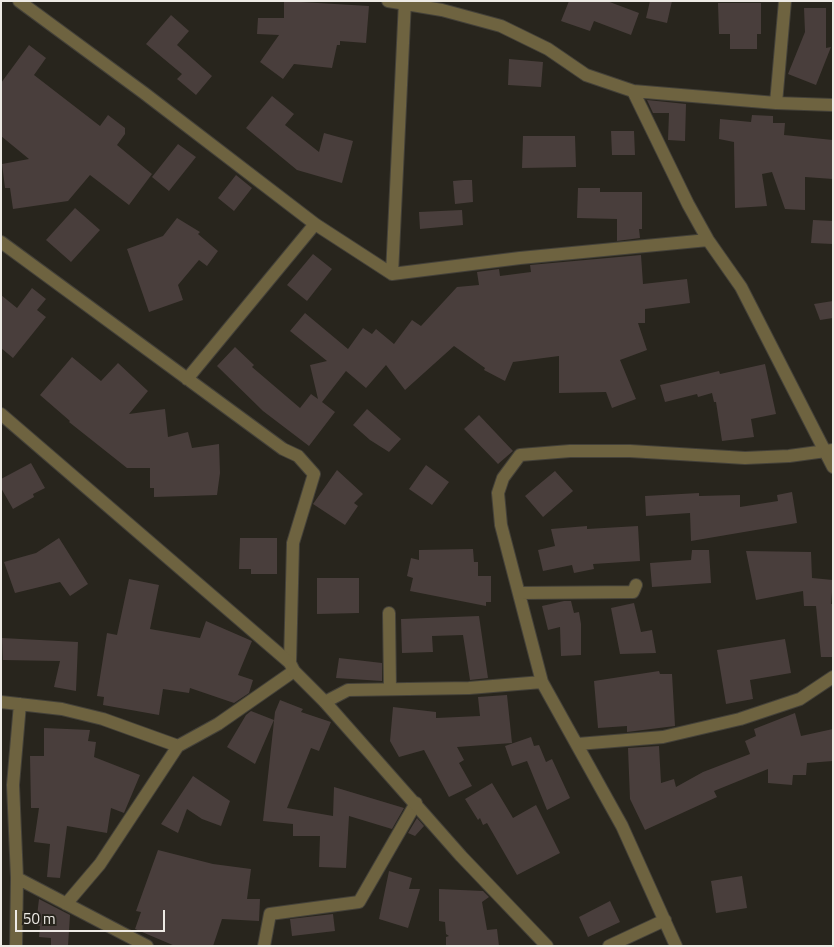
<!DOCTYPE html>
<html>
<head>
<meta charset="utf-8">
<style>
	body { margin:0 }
	#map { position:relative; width:834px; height:947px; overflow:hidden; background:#28251d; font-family:"Titillium Web",sans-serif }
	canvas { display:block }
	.frame { position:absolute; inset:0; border:2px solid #edeae5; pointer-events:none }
	.scale { position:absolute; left:15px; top:910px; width:150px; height:22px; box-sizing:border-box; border:2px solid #edeae5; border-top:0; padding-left:6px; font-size:15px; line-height:18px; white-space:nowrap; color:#edeae5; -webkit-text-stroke:4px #28251d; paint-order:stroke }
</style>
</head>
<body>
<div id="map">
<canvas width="834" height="947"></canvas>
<div class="frame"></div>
<div class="scale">50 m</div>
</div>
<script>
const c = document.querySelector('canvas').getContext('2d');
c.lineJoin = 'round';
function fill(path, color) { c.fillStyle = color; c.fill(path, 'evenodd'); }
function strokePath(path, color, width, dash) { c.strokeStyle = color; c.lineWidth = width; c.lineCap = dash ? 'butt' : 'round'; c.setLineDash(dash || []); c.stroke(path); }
const building = new Path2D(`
	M284,1L369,6L366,43L340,41V45H337L332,68L294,64L283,79L260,62L279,35L257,34L258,18H284Z
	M569,1H607L639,13L631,35L594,21L590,31L561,21Z
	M650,1H672L667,23L646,18Z
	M718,3H761V34H757V49H730V34H719Z
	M804,8H826V48L831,47L816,85L788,74L805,32Z
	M171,15L189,31L177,45L212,76L196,95L177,79L182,74L146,44Z
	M29,45L46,58L34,75L100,126L108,115L125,128V134L117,145L152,174L129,205L90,175L68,201L13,209L10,188H5L2,164L29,159L1,136V83Z
	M509,59L543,62L541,87L508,85Z
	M272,96L294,114L285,125L319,152L324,133L353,141L342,183L297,170L246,128Z
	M647,100L686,104L685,141L668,140L669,113H653Z
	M752,115L773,116V123H785L784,135L833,140V179L805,177V210L785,209L772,172L762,174L767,206L735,208L734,142L719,139L720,119L751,122Z
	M611,131H634L635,155H612Z
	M523,136H575L576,167L522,168Z
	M178,144L196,157L169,191L152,177Z
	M236,175L252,188L234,211L218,198Z
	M464,180H472L473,202L455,204L453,181Z
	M578,188H600V192H642V229H639L640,238L617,241V219L577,218Z
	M75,208L100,230L71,262L46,240Z
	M462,210L463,225L420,229L419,212Z
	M177,218L200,232L198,234L218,251L207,266L199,260L178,285L183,300L149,312L127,249L163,236Z
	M813,220L833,221V244L811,243Z
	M313,254L332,269L307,301L287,285Z
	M641,255L643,284L687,279L690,303L645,309V323H638L647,350L620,360L636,399L612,408L606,392L559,393V356L513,362L505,381L484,370L485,368L454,346L405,390L386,365L366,388L346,371L322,402L335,412L309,446L263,411L217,366L235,347L254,365L252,367L300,408L311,394L318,399L310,365L327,361L290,331L305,313L348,349L363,328L372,334L376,329L394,344L412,320L421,326L457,287L479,285L477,272L499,269L500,276L531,272L530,265Z
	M32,288L46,299L37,310L46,317L13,358L1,348V295L17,308Z
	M833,301V318L820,320L814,304Z
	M72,357L101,381L118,363L148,391L129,414L165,409L168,437L188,432L192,448L219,444L220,473L217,495L154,497V488H150V468H127L69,422L70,421L40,395Z
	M765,364L776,414L751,419L754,437L722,441L716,402H714L712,393L698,397L697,394L665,402L660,385L719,371L720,374Z
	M367,409L401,439L389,452L370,440L353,425Z
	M479,415L513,451L498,464L464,429Z
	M31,463L45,488L33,494L34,497L13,509L1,488V479Z
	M426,465L449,482L432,505L409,489Z
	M337,470L363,494L354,503L358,506L345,525L313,504Z
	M555,471L573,491L543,517L525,496Z
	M792,492L797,523L691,541L690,513L646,516L645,496L699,493V496L740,495V507L778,501L777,495Z
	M587,526V529L638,526L640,561L593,564L594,569L574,573L572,565L543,571L538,550L555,546L551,529Z
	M59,538L88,584L70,596L60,582L15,593L4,562L36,553Z
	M240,538H277V574H251V569H239Z
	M473,549L474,562H478V576H491V602H486V606L410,591L413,578L407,576L411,558L419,560V550Z
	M692,550H709L711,583L652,587L650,563L691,560Z
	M746,551L811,552L812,578L833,580L831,604H833V657H821L816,606H804L803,591L756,600Z
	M317,578H359V613L317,614Z
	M129,579L159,585L150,629L200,638L206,621L252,641L238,675L253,680L249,693L234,703L190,688L189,693L163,689L159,715L103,705L104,697L97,696L107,633L117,635Z
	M564,601H571L574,613L579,612L581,624V655L561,656L560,627L548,630L542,606Z
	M634,603L641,632L652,630L656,653L620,654L611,608Z
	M479,616L488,678L470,680L463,635L432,636L433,652L402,653L401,619Z
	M2,638L78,642L76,691L54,687L60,661L3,660Z
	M785,639L791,673L750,680L753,699L726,704L717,650Z
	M339,658L382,663V681L336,678Z
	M659,671L660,674H672L675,726L627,732V726L598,728L594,681Z
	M507,695L512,743L457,747L464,760L459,763L472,786L449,797L424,750L399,757L390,741L393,707L436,712V718L480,716L478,697Z
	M280,700L303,709L301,712L331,722L319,751L311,748L287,808L333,816L334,787L404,808L392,829L349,816L346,868L319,867L320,836H293V824L263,821L275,712Z
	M251,711L274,720L255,764L227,747L246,715Z
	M795,713L801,736L833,729V761L807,763L806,775H793L792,785L768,783V769L714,791L717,797L645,830L630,799L628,748L659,746L661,783L674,779L676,787L703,772L750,754L745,741L756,736L754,729Z
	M44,728L90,730L88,741L96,742L94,757L140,775L124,813L111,808L107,833L67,826L60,878L47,877L50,844L34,842L39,808H31L30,756H44Z
	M531,737L534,746L539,745L546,762L552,759L570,798L547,810L527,761L512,766L505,746Z
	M193,776L230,801L221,826L202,819L187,809L178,833L161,824Z
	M492,783L513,818L536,805L560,853L517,875L487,823L483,825L480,818L478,820L465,799Z
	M417,818L424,826L415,836L408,833Z
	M158,850L213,864L251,869L247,899H260L259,921L222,919L213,946H175L135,929L141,912L136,911Z
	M389,871L412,878L409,889H420L408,928L379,919Z
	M742,876L747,908L716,913L711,881Z
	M439,889L483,891L489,897L482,902L487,930L497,929L499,946H446V937L449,936L446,934L445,922L439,921Z
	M39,899L70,915L68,946H51V938L39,937L40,926L36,925Z
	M610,901L620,922L588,937L579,917Z
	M333,914L335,931L292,936L290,919Z`);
const minor = new Path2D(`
	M19,1L144,93L315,224L392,274L520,258L708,240
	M388,1L442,10L501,26L548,49L586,75L633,91L776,103L833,105
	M633,91L688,204L708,240L741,287L833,467
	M776,103L785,1
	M1,242L283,449L298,456L314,474L293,543L290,663
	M392,274L405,1
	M187,379L315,224
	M519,593L633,592L636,585
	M389,613L390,689
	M1,702L62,709L103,719L178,746
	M325,702L348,690L469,688L542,682
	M578,744L663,737L740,719L800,699L833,677
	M17,878L147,946
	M66,904L100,864L178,746L218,724L294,671
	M16,946L17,878L13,785L20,704
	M264,946L270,914L359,902L416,803
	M609,946L665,920
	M676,946L622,826L542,682L501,525L498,493L503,478L520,455L570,451H630L745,458L789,456L833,450`);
const tertiary = new Path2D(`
	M1,414L290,663L294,671L325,702L461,856L547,946`);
fill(building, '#493e3c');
strokePath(minor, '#444139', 14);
strokePath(tertiary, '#444139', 14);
strokePath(minor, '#6e6340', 12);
strokePath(tertiary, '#6e6340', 12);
</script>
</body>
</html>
